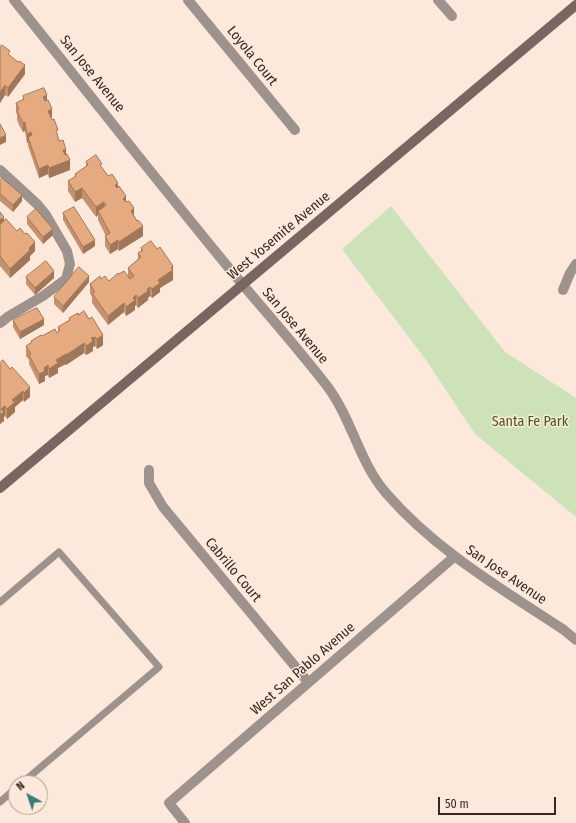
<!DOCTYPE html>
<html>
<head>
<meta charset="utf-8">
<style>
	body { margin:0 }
	#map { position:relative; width:576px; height:823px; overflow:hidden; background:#fde9db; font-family:"Fira Sans Condensed",sans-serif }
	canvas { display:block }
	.north { position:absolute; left:8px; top:775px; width:40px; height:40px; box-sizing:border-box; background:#fde9db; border:1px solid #ac9d91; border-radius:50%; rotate:320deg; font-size:11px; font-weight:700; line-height:16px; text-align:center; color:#332a23 }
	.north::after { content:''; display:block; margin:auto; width:14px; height:18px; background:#367e77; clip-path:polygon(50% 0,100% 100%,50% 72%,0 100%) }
	.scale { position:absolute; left:438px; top:797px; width:118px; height:18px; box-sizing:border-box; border:2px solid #332a23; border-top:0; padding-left:5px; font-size:12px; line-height:14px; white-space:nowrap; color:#332a23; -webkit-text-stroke:3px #fde9db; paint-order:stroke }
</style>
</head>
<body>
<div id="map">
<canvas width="576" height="823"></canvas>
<div class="north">N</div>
<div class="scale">50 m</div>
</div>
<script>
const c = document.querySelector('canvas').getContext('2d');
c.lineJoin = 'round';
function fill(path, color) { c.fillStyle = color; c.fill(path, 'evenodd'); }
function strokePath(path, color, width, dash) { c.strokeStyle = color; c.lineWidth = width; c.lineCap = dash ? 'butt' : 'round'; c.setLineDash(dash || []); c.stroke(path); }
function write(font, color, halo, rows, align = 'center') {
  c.font = font + ' "Fira Sans Condensed",sans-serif'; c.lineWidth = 3; c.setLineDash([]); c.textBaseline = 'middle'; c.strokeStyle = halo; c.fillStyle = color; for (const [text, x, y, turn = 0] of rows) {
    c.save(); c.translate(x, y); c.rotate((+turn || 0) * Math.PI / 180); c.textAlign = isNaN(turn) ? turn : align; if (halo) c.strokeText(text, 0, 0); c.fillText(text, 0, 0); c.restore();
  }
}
const green = new Path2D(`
	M391,206L505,352L576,398V517L475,434L426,360L342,249Z`);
const service = new Path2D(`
	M0,602L59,552L159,667L22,783
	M0,802L16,788`);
const minor = new Path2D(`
	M14,0C90,95 165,191 243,285C271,318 300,351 327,386C352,419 359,462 386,493C435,550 502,589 564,630L576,640
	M188,0L295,130
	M438,0L452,16
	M0,170L37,204L46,215L67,251L70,264L66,279L43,296L9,316L0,323
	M563,290L570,273L576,264
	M149,470V483L163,507L308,682
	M185,823L169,803L454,557`);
const secondary = new Path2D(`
	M0,488L576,5`);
const wall = new Path2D(`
	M0,47L10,56L25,74L8,97L5,95L0,103Z
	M23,96L47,100L51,119L59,141L66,154L70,170L49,178L48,174L39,178L28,146V143H27L25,131L23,132L20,127L17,120V115L16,112V103L23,100Z
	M86,162L102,168L118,188L134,216L143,236L119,251L118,249L110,254L105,246V236H106L98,220V215L96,217L82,198L75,202L68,191V181L75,177V174L86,167Z
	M0,180L22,201L13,212L0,201Z
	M0,212L4,221L35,251L30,256V260L10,278L0,266Z
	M63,213L95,246L83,254L63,220Z
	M27,217L53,235L43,244L27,224Z
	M141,248L157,249L173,266V280L160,288V292L152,298L150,296L148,298V300L138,308L136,305L135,306V310L126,316L124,312L108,325L92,303V297L90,293V284L101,279L109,281L119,274L128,275V268L138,259V253L141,252Z
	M26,277L54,278L35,295L26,284Z
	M89,282L63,313L54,304V297Z
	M78,313L103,345L97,349L95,346L93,347V351L86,355L84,353L66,365V364L58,368V373L49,378L48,375L45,376V381L39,384L29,364V360L26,356V346L31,343V341L42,336L57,333L58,332V327L69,320V318Z
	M13,320L44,325L20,339L13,327Z
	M0,363L30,397L24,402L23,400L15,407V412L7,419L5,416L4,417V421L0,424Z`);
const shadedWall = new Path2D(`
	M25,65V74L8,97V88Z
	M5,85V95L0,103V93Z
	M47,95V105L43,107V97Z
	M52,109V119L48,111Z
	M25,122V131L23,132V123Z
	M31,132V141L28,137V143H27V134Z
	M6,135V142L0,145V138Z
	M63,150H66V159Z
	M70,160V170L49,178V168Z
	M48,165V174L39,178V169Z
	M118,183V193L115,185Z
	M82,188V198L75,202V192Z
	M22,195V201L13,212V205Z
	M126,196V206L123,199Z
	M104,202V212L98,211V215L96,217V207Z
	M134,208V218L131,211Z
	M4,217V227L0,230V220Z
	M143,226V236L119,251V242Z
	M53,229V235L43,244V237Z
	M95,240V246L83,254V247Z
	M118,240V249L110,254V245Z
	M35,242V251L30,256V260L10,278V269Z
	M173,266V280L160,288V292L152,298V289L158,280Z
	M54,271V278L35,295V288Z
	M89,276V282L63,313V306Z
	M150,287V296L148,298V300L138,308V298Z
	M136,295V305L135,306V310L126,316V307L133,298Z
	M124,303V312L108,325V316Z
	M44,319V325L20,339V332Z
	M103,335V345L97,349V339Z
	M95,337V346L93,347V351L86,355V346L91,338Z
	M84,343V353L66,365V355Z
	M66,354V364L58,368V373L49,378V369L56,360Z
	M48,365V375L45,376V381L39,384V374L44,368Z
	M30,387V397L24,402V393Z
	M23,391V400L15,407V412L7,419V409L12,400Z
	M5,406V416L4,417V421L0,424V415L1,409Z`);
const building = new Path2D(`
	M2,45L10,51L8,54L18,62L19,61L25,65L8,88L5,85L0,93V47Z
	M44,88L47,95L43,97L45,101L48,100L52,109L48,111L52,120L54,119L58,130H56L59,141L63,140L66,150H63L65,155L67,154L70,160L49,168L48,165L39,169L28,137L32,135L31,132L27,134L25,122L23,123L20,117L17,110L19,109L16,103L24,99L23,96Z
	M0,124L6,135L0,138Z
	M96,155L102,164L100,165L108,176L112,174L118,183L115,185L117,188L119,186L126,196L123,199L126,202L129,201L134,208L131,211L137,221L138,220L143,226L119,242L118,240L110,245L105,236L110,233L98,211L106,205L104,202L96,207L82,188L75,192L68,181L76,176L75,174L88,165L86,162Z
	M2,178L22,195L13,205L0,194V180Z
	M74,207L95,240L83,247L63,213Z
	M36,209L53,229L43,237L27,217Z
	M0,212L4,217L0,220Z
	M6,219L17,231L20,228L25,234L27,233L35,242L29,248L30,250L10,269L0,256V225Z
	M151,241L157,249L160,247L173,266L171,268L173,270L158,280L160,283L152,289L150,287L147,289L148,291L138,298L136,295L133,298L135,300L126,307L124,303L108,316L92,293L95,292L90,284L100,276L101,279L105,276L109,281L118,273L119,274L124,271L130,279L134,276L128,268L141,257L138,253L143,250L141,248Z
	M46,261L54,271L35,288L26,277Z
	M79,267L89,276L63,306L54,297Z
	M37,308L44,319L20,332L13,320Z
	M84,311L89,319L92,317L103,335L97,339L95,337L91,338L93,341L86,346L84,343L66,355V354L56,360L58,363L49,369L48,365L44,368L45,371L39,374L29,355L31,354L26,346L32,342L31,341L41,335L42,336L55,329L57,333L60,330L58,327L70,320L69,318L78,313V315Z
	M3,360L10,369L12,367L30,387L24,393L23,391L12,400L15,402L7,409L5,406L1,409L4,412L0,415V363Z`);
const streetNames = [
	["Loyola Court",252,56,51],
	["San Jose Avenue",92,74,51],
	["West Yosemite Avenue",279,236,-40],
	["San Jose Avenue",295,326,50],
	["Cabrillo Court",233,570,50],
	["San Jose Avenue",506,575,34],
	["West San Pablo Avenue",303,669,-41]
];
const parkNames = [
	["Santa Fe Park",530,422]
];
fill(green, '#cee2b9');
strokePath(service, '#9e928d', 7);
strokePath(minor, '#9e928d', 10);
strokePath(secondary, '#786660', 10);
fill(wall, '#c5926d');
fill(shadedWall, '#a07759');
fill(building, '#e5aa7f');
strokePath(building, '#a07759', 1);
write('14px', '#332a23', '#fde9db', streetNames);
write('14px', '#415b1a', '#fde9db', parkNames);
</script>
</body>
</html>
